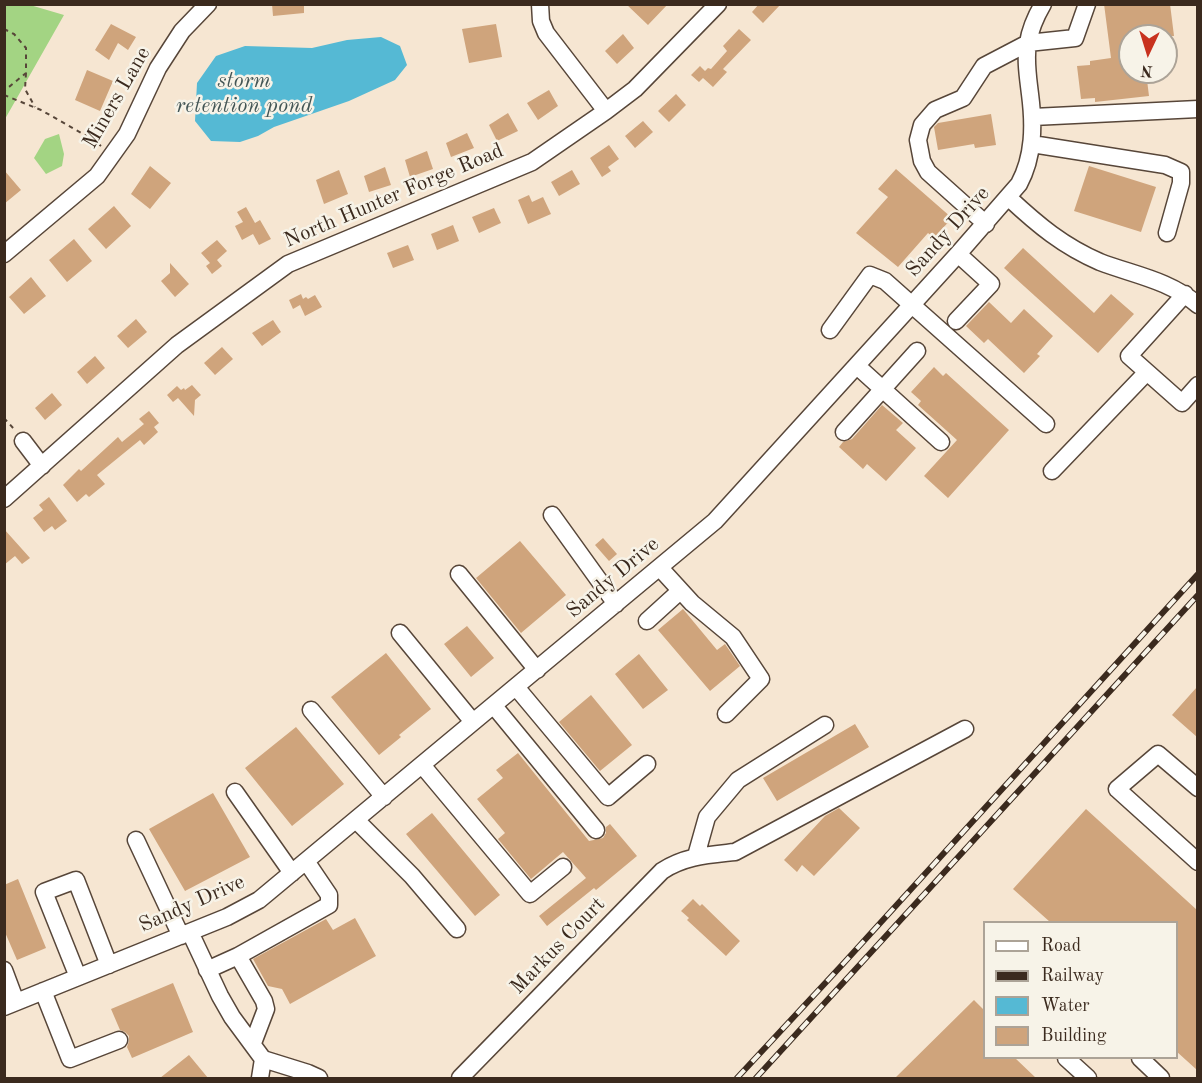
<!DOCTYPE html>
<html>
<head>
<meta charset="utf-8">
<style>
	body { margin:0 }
	#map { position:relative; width:1202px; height:1083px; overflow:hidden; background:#f6e6d2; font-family:"Old Standard TT",serif }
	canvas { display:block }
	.frame { position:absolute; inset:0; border:6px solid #3b2a1e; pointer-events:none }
	.legend { position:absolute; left:983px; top:921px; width:195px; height:138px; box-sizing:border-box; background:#f7f3e8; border:2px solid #aca397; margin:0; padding:8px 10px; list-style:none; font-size:18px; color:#3b2a1e }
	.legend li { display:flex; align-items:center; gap:12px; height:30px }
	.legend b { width:30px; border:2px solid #aca397 }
	.north { position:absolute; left:1118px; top:24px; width:60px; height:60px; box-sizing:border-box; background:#f7f3e8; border:2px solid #aca397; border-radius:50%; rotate:184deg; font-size:16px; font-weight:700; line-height:24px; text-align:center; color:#3b2a1e }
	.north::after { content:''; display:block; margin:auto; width:21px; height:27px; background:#c8321e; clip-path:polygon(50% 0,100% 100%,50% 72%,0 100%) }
</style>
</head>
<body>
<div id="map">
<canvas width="1202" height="1083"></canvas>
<div class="frame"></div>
<ul class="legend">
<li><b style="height:8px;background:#fff"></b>Road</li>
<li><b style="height:8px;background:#3b2a1e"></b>Railway</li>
<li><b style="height:16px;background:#55b9d4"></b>Water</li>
<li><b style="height:16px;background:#cfa47c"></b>Building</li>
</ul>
<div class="north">N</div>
</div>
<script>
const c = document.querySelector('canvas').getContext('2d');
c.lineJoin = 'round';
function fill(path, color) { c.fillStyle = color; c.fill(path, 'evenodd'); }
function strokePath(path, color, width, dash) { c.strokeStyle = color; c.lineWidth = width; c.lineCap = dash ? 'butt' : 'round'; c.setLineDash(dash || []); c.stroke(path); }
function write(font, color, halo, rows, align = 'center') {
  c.font = font + ' "Old Standard TT",serif'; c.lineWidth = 5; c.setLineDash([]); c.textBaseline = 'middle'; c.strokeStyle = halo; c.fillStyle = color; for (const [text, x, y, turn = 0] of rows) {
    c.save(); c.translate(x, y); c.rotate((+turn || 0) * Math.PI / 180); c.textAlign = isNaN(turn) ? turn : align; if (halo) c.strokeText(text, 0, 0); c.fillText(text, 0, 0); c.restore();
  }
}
const green = new Path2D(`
	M5,4L30,5L64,15L5,119Z
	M59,134L64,154L62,166L46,174L34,158L45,139Z`);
const water = new Path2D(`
	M381,37L400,46L407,65L395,80L349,101L274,127L258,136L240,142L211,141L195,121L197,83L216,56L245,46L312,48L347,40Z`);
const building = new Path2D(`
	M272,4H304V13L273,16Z
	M626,4H668L648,25Z
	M759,4H781L763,23L752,12Z
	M1104,4H1170L1174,36H1130V72H1146L1149,96L1095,102V98L1081,99L1077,66L1090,65V61L1111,58Z
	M111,24L136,37L128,50L118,43L109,60L95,50Z
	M496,24L502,57L469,63L462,29Z
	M739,29L751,40L723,69L727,72L713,87L703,78L699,82L691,75L700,66L705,71L708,68L711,69L727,51L723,46Z
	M623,34L634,48L617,64L605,51Z
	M87,70L113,81L100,111L75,100Z
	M549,90L558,106L538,120L527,103Z
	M676,94L686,105L669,122L658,111Z
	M508,113L518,131L497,141L489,125Z
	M991,114L996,145L975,148L974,144L938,150L934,127L938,123Z
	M643,121L653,132L635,148L625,136Z
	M467,133L474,148L451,157L446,143Z
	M609,145L619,159L608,167L611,171L602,177L590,158Z
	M427,151L433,169L410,177L405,160Z
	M150,166L171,183L150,209L131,194Z
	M1089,166L1156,187L1141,232L1074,211Z
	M385,167L391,185L369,192L364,176Z
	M896,169L952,218L934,238L928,233L898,267L856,233L888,197L878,189Z
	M4,170L21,190L4,204Z
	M339,170L348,194L324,204L316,180Z
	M572,170L580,184L559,196L551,182Z
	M529,195L532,202L543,197L551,214L528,224L518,200Z
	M114,206L131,226L106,249L88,229Z
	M246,207L255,223L260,220L271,239L259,245L253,234L242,240L235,226L243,222L237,212Z
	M494,208L501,223L479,233L472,217Z
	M453,225L459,241L437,250L431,234Z
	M74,239L92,261L67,282L49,260Z
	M217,240L227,251L217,260L222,266L212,274L206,266L210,263L201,253Z
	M408,245L414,260L393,268L387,253Z
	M1023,248L1094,313L1111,294L1134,314L1098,353L1004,268Z
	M170,263L189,284L175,297L161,281L170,273Z
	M31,277L46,296L24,314L9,297Z
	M301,294L303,299L306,297L308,299L315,295L322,307L305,316L300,305L293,309L289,300Z
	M989,302L1011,323L1024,309L1053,336L1037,354L1040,356L1024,373L988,339L984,343L966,326Z
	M136,319L147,332L128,348L117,336Z
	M273,320L281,332L262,346L252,333Z
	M222,347L233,359L215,375L204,363Z
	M95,356L105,368L87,384L77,372Z
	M934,367L943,376L946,373L1009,430L948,498L924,476L957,440L918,405L921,401L911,392Z
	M192,385L201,395L195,400L194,416L178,398L173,402L167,395L177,386L181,390L184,388L185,390Z
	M52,393L62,405L45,420L35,408Z
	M882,405L903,423L896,430L916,448L886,481L867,464L863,469L839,447L843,442L852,439Z
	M149,411L159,423L154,427L158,432L144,445L140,440L97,475L105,484L89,497L86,494L77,502L63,485L79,469L81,471L118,437L122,442L144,424L139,419Z
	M49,497L67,521L55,530L52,526L44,532L33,518L43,510L39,505Z
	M4,529L30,558L22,564L15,556L4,565Z
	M603,538L617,554L609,561L595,545Z
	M520,541L566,595L521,633L476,578Z
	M683,609L717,650L725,644L740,666L710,691L658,630Z
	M467,626L494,658L471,677L444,644Z
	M386,653L431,709L399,735L401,737L379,755L331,697Z
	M639,654L668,690L643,709L615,674Z
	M1197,687V737L1172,715Z
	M591,695L632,745L600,771L559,722Z
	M855,724L869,747L777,801L763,778Z
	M296,727L344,784L292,826L245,768Z
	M518,753L589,841L603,838L606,833V827L610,824L637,856L596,890L594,888L547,926L539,916L586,878L563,852L531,879L498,839L505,833L477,799L503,778L496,770Z
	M213,793L250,857L185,891L149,829Z
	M839,808L860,828L814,876L802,865L797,872L784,860L825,816Z
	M1086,809L1197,910V1070L1176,1051V922H1050L1013,889Z
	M432,813L500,895L475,916L406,834Z
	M18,879L46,948L17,960L4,930V885Z
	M693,899L700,906L702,904L740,941L726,956L687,920L689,918L681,911Z
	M355,918L376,956L290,1004L282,989L268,986L253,959L326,919L333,930Z
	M173,983L193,1032L132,1058L127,1047L129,1041V1036L125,1032L120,1030L111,1009Z
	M974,1000L984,1010V1058H1015L1036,1078H895Z
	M189,1055L208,1078H160Z`);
const path = new Path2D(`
	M4,29L14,34L26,48V73L4,91
	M26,73L25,89L35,107
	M4,95L41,110L92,139L101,146
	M4,418L14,429`);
const minor = new Path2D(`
	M540,4L541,21L546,33L606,111
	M1033,117L1198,109
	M1032,144L1165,165L1181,172V183L1167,233
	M1009,198C1038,225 1063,246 1100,262C1134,275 1169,280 1198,305
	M986,224L928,172L922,161L918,140L922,125L935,110L963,98L984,66L1028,43L1075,38L1087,4
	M4,254L97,176L127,134L158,68L182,31L208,4
	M1185,294L1129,356L1182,403L1198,385
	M956,321L991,284L958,254
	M830,330L870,275L885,281L1046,424
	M857,366L941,442
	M844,432L917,351
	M23,441L42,466
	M1052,471L1147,372
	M4,499L177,345L288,264L532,162L606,111L635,89L718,4
	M552,515L616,604
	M660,568L692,603L733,637L761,679L726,714
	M459,574L537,670
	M647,621L680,591
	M400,633L473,722
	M516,687L608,797L647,764
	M494,706L596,830
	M311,710L384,797
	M422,765L530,894L563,867
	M1198,788L1158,754L1117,789L1198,862
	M235,792L292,873
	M356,820L412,876L457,929
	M136,840L181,936
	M696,856L707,817L738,780L825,725
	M190,932L220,996L232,1017L263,1059L260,1078
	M238,956L264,1001L266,1009L253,1043
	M4,970L16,1002
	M207,970L238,956L329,905V895L306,861
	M78,977L44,892L76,880L109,965
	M43,991L70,1059L119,1040
	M4,1007L227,917L259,900L715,521L958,254L1019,184C1034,156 1034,125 1030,94C1028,77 1025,60 1028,43C1030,30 1036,16 1043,4
	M1066,1058L1088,1078
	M1140,1058L1161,1078
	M263,1059L308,1073L319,1078
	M460,1078L662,871C685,856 708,855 735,852L965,729`);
const rail = new Path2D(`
	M737,1078L842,965L1198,574
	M756,1078L1198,595`);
const streetNames = [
	["Miners Lane",117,98,-60],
	["North Hunter Forge Road",394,196,-23],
	["Sandy Drive",948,232,-48],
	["Sandy Drive",613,578,-40],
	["Sandy Drive",192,904,-24],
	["Markus Court",558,946,-46]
];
const waterNames = [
	["storm",244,81],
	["retention pond",244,106]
];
fill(green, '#a3d483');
fill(water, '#55b9d4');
fill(building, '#cfa47c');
strokePath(minor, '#574639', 19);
strokePath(path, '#574639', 2, [4.5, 4.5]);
strokePath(minor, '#fff', 16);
strokePath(rail, '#3b2a1e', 6);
strokePath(rail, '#f7f3e8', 4, [11]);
write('21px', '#3b2a1e', '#f7f3e8', streetNames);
write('italic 22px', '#435555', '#f7f3e8', waterNames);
</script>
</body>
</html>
